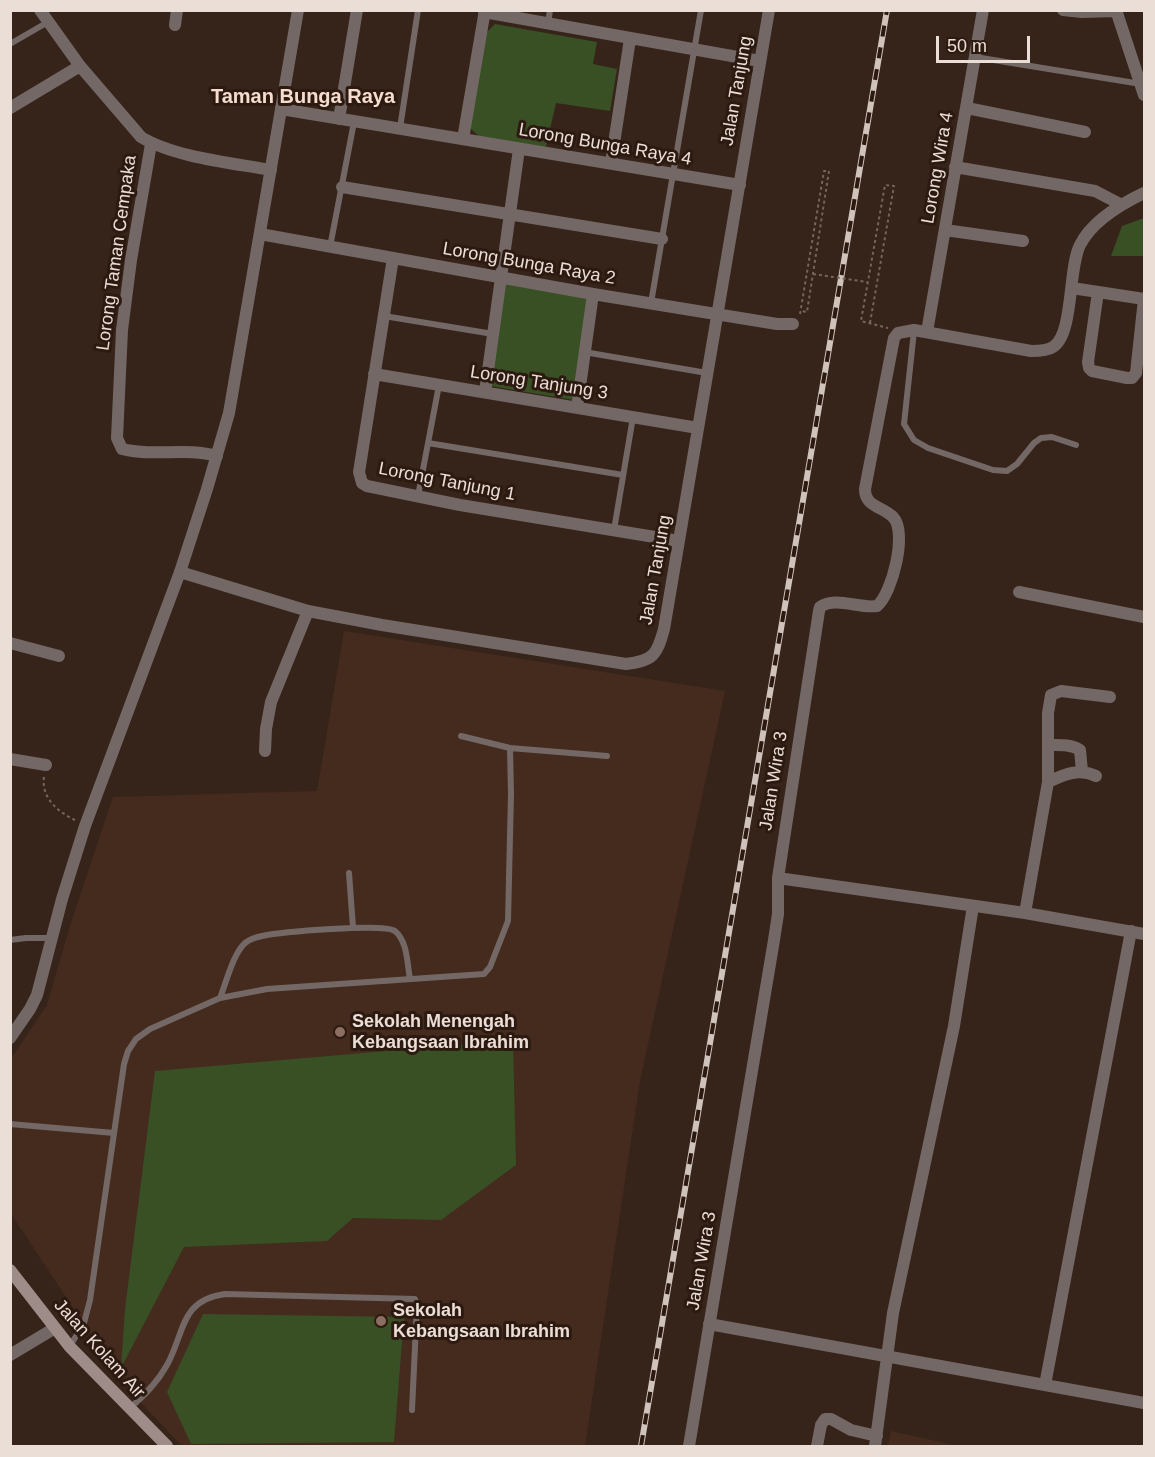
<!DOCTYPE html>
<html>
<head>
<meta charset="utf-8">
<style>
	body { margin:0 }
	#map { position:relative; width:1155px; height:1457px; overflow:hidden; background:#36241a; font-family:Helvetica,sans-serif }
	canvas { display:block }
	.frame { position:absolute; inset:0; border:12px solid #eaded7; pointer-events:none }
	.scale { position:absolute; left:936px; top:36px; width:94px; height:27px; box-sizing:border-box; border:3px solid #eaded7; border-top:0; padding-left:8px; font-size:18px; line-height:21px; white-space:nowrap; color:#eaded7; -webkit-text-stroke:4px #2c1a11; paint-order:stroke }
</style>
</head>
<body>
<div id="map">
<canvas width="1155" height="1457"></canvas>
<div class="frame"></div>
<div class="scale">50 m</div>
</div>
<script>
const c = document.querySelector('canvas').getContext('2d');
c.lineJoin = 'round';
function fill(path, color) { c.fillStyle = color; c.fill(path, 'evenodd'); }
function strokePath(path, color, width, dash) { c.strokeStyle = color; c.lineWidth = width; c.lineCap = dash ? 'butt' : 'round'; c.setLineDash(dash || []); c.stroke(path); }
function write(font, color, halo, rows, align = 'center') {
  c.font = font + ' Helvetica,sans-serif'; c.lineWidth = 6; c.setLineDash([]); c.textBaseline = 'middle'; c.strokeStyle = halo; c.fillStyle = color; for (const [text, x, y, turn = 0] of rows) {
    c.save(); c.translate(x, y); c.rotate((+turn || 0) * Math.PI / 180); c.textAlign = isNaN(turn) ? turn : align; if (halo) c.strokeText(text, 0, 0); c.fillText(text, 0, 0); c.restore();
  }
}
const built = new Path2D(`
	M344,631L725,691L640,1081L585,1446H182L125,1386L11,1214V1059L47,1005L70,926L113,797L317,791Z
	M891,1431L958,1446H888Z`);
const green = new Path2D(`
	M495,24L597,42L593,64L617,69L610,111L556,103L546,147L479,136L471,129L470,124L487,32Z
	M1144,218V256H1111L1122,226Z
	M506,284L588,298L574,400L490,386Z
	M513,1040L516,1165L441,1220L353,1218L327,1241L184,1247L121,1368L125,1309L155,1071Z
	M203,1314L404,1317L394,1442L191,1444L167,1392Z`);
const path = new Path2D(`
	M800,314L824,171H829L807,312L801,311
	M870,323L894,186L885,185L861,321L888,328
	M44,777C41,798 58,812 75,820`);
const service = new Path2D(`
	M548,24L550,10
	M10,44L48,22
	M975,57L1141,84
	M400,128L418,10
	M330,247L354,122
	M651,303L701,10
	M384,316L493,334
	M914,331L904,424L914,440L928,448L993,470L1007,471L1017,464L1034,443L1041,438L1052,437L1076,445
	M584,352L707,373
	M428,443L623,475
	M418,496L439,385
	M614,530L633,417
	M461,736L510,748L607,756
	M349,873L353,927
	M10,940L26,938H51
	M220,998C226,983 233,954 245,943C249,940 257,937 262,936C280,932 384,923 395,931C408,942 407,964 410,979
	M10,1124L114,1133
	M70,1346L84,1323L90,1300L124,1064L128,1051L136,1039L150,1029L220,998L267,989L484,974L490,967L508,921L511,794L510,748
	M130,1408C145,1395 157,1383 167,1365C185,1332 180,1300 225,1294L415,1299L417,1304L412,1410`);
const minor = new Path2D(`
	M40,10L80,66L141,137C173,157 233,163 271,170
	M1063,10L1082,12L1116,11
	M1116,10L1144,95
	M484,12L760,61
	M175,25L177,10
	M10,108L80,66
	M967,108L1085,132
	M281,109L740,185
	M339,119L357,10
	M463,139L485,10
	M151,144L131,260L122,330L117,438L122,449C153,457 186,447 217,456
	M611,163L630,39
	M955,167L1095,191L1122,205
	M342,187L662,239
	M945,230L1023,241
	M260,234L593,294L777,324H793
	M393,258L360,466L359,472L362,483L367,486L460,505L679,541
	M1072,288L1144,299
	M1098,292L1088,362L1089,368L1092,371L1127,378H1132L1136,373L1144,299
	M927,332L983,10
	M374,374L698,428
	M485,392L519,149
	M577,408L593,294
	M180,572L308,611L382,625L626,664C653,661 657,655 664,629L769,10
	M1019,592L1144,617
	M10,643L59,656
	M1048,745C1059,745 1071,744 1080,750L1082,771
	M265,751L266,729L271,702L308,611
	M10,759L46,765
	M1048,782C1065,774 1079,768 1096,776
	M778,878L1025,913L1144,934
	M1025,913L1048,782V713L1051,695L1061,691L1110,697
	M709,1324L1144,1403
	M10,1355L55,1328
	M1045,1385L1131,931
	M689,1446L774,940L778,914V878L819,611L820,607C835,596 860,609 877,606C892,594 908,532 893,517C882,506 865,507 865,489L894,338L898,333L914,330L1031,351C1038,351 1047,351 1053,347C1074,334 1068,268 1080,245C1092,221 1121,204 1144,193
	M817,1446L821,1425L825,1419H831L851,1430L877,1436
	M875,1446L893,1313L954,1026L973,906`);
const tertiary = new Path2D(`
	M10,1038L30,1009L37,995L62,899L85,826L180,572L207,489L229,413L298,10`);
const secondary = new Path2D(`
	M10,1270L70,1347L167,1446`);
const rail = new Path2D(`
	M641,1446L887,10`);
const pathBridge = new Path2D(`
	M813,274L867,282`);
const markers = [
	[340,1032,6,"#8d6e63"],
	[381,1321,6,"#8d6e63"]
];
const streetNames = [
	["Jalan Tanjung",737,91,-80],
	["Lorong Bunga Raya 4",605,145,10],
	["Lorong Wira 4",938,168,-80],
	["Lorong Taman Cempaka",117,253,-82],
	["Lorong Bunga Raya 2",529,264,10],
	["Lorong Tanjung 3",539,383,9],
	["Lorong Tanjung 1",447,482,11],
	["Jalan Tanjung",656,570,-80],
	["Jalan Wira 3",774,781,-81],
	["Jalan Wira 3",702,1261,-80],
	["Jalan Kolam Air",99,1349,48]
];
const poiNames = [
	["Sekolah Menengah",352,1022],
	["Kebangsaan Ibrahim",352,1043],
	["Sekolah",393,1311],
	["Kebangsaan Ibrahim",393,1332]
];
const neighbourhoodNames = [
	["Taman Bunga Raya",303,97]
];
fill(built, '#442b1e');
fill(green, '#385024');
strokePath(path, '#74655c', 2, [3, 3]);
strokePath(service, '#746866', 6);
strokePath(minor, '#746866', 12);
strokePath(tertiary, '#746866', 12);
strokePath(secondary, '#9e8c89', 12);
strokePath(rail, '#d0c3bc', 6);
strokePath(rail, '#2c1a11', 4, [11]);
strokePath(pathBridge, '#74655c', 2, [3, 3]);
for (const [x, y, r, color] of markers) { const dot = new Path2D(); dot.arc(x, y, r, 0, 2 * Math.PI); c.fillStyle = color; c.fill(dot); strokePath(dot, '#2c1a11', 2); }
write('18px', '#eaded7', '#2c1a11', streetNames);
write('bold 18px', '#eaded7', '#2c1a11', poiNames, 'left');
write('bold 20px', '#f5dccf', '#2c1a11', neighbourhoodNames);
</script>
</body>
</html>
